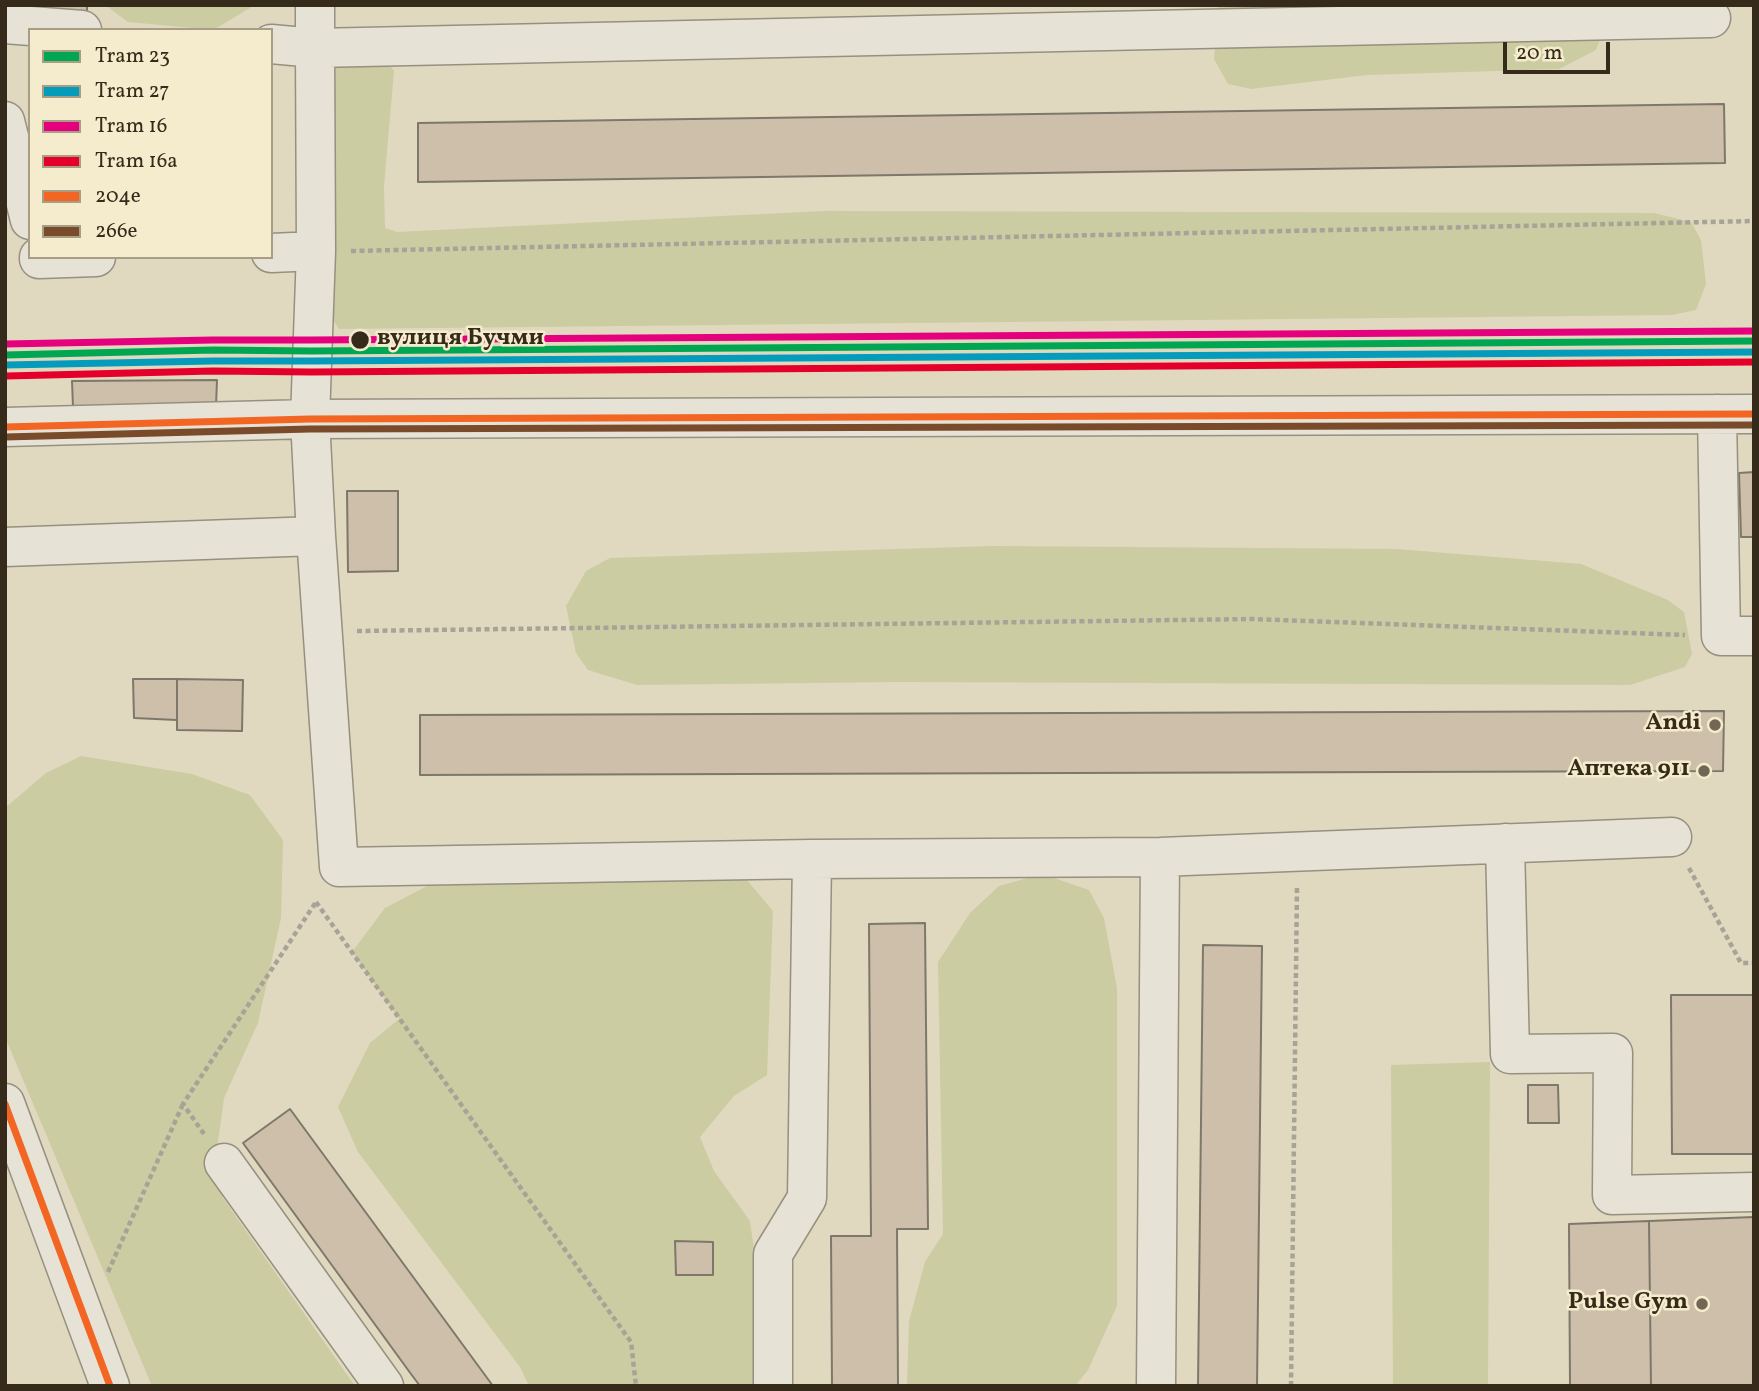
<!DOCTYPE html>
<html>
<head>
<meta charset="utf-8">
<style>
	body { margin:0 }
	#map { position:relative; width:1759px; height:1391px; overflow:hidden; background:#e0d9bf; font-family:Vollkorn,serif }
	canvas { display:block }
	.frame { position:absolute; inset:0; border:7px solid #362a1b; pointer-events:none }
	.legend { position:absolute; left:28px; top:28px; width:245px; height:231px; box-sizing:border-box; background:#f4eccc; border:2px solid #a89e85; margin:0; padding:9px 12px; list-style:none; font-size:21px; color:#362a1b }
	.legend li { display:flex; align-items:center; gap:14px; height:35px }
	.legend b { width:35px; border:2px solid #a89e85 }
	.scale { position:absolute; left:1503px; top:42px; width:107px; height:32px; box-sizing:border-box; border:4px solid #362a1b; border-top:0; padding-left:9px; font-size:21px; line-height:24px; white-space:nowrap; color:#362a1b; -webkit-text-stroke:5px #f4eccc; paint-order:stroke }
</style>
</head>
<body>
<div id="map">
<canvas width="1759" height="1391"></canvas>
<div class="frame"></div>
<ul class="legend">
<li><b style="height:9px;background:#00a651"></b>Tram 23</li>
<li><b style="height:9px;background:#059cbc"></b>Tram 27</li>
<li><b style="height:9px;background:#e5007d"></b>Tram 16</li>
<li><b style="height:9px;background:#e4002b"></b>Tram 16a</li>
<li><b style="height:9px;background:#f26522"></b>204е</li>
<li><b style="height:9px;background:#7a4b2a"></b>266е</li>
</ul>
<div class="scale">20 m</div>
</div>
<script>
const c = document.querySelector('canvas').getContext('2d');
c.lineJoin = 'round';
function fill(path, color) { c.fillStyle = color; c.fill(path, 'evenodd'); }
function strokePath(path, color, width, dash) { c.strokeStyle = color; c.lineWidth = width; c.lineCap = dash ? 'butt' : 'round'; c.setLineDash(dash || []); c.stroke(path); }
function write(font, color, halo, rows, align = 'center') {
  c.font = font + ' Vollkorn,serif'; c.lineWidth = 5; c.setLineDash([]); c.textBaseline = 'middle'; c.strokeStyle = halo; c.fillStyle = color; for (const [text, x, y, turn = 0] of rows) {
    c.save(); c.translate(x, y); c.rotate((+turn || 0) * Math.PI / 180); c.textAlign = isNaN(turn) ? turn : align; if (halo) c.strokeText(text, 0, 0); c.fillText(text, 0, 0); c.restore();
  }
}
const green = new Path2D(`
	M105,5H255L213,30L128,22Z
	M1218,5H1614L1596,50L1559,69L1367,75L1251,89L1228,84L1214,59Z
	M333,59L388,63L394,71L384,186L385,228L397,232L824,211L1654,213L1691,222L1701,240L1706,284L1696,310L1672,315L339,329L325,309Z
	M994,546L1397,549L1581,564L1668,600L1684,612L1692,654L1685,667L1630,685L898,682L637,685L588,670L576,653L566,606L586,571L610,558Z
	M81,756L192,774L250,795L283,840L281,918L258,1023L224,1098L214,1171L223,1198L355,1386H152L5,1037V808L46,773Z
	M741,873L773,911L767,1075L734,1096L700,1137L714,1171L750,1221L762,1308L761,1386H529L520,1367L358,1152L338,1107L370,1043L399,1019L352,952L385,908L431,884Z
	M1042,874L1089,890L1104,918L1117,988V1306L1088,1370L1075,1386H907L909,1321L925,1262L943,1234L938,962L970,913L999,886Z
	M1490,1062L1488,1386H1393L1391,1065Z`);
const building = new Path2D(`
	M24,5H87V13H24Z
	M1724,104L1725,163L418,182V123Z
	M217,380L216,406L73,407L72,381Z
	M1754,472V537H1741L1739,473Z
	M347,491H398V571L348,572Z
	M133,679H177V720L134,718Z
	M177,679L243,680L242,731L177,730Z
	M1724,711L1723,771L420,775V715Z
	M925,923L928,1229H897L898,1386H832L831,1236H871L869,924Z
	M1203,945L1262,946L1257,1386H1198Z
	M1671,995H1754V1154H1672Z
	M1528,1085H1558L1559,1123H1528Z
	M290,1109L493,1386H420L411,1374L243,1143Z
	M1754,1217V1386H1651L1649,1221Z
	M1649,1221L1651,1386H1570L1569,1224Z
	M675,1241L713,1242V1275H676Z`);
const path = new Path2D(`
	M351,251L1754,221
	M357,631L1252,619L1685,635
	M1689,868L1741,963H1754
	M316,902L631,1342L636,1386
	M204,1134L183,1104L316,902
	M108,1272L183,1104
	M1291,1386L1297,887`);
const minor = new Path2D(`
	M315,5V48L1711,18
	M5,24L82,30
	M271,44L315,48L316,251L310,419L316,536L339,867L812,859L1160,857L1672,837
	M5,121L30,220
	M271,253L316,251
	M39,257V259L96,257
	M1717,414L1721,636H1754
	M5,427L310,419L1754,414
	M5,547L316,536
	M1505,843L1510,1054L1613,1053L1612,1195L1754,1192
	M5,1103L110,1386
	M224,1163L384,1386
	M773,1386V1254L807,1198L812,859
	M1156,1386L1160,857`);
const bus1 = new Path2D(`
	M5,427L310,419L1754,414
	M5,1104L110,1386`);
const bus2 = new Path2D(`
	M5,437L310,429L1754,425`);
const tram1 = new Path2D(`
	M5,355L213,350L311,351L1754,341`);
const tram2 = new Path2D(`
	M5,365L213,361H311L1754,352`);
const tram3 = new Path2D(`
	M5,344L213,340H311L1754,331`);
const tram4 = new Path2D(`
	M6,376L213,371L311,372L1754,362`);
const markers = [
	[360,340,10,"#362a1b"],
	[1715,725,7,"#726754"],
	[1704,771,7,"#726754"],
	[1702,1304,7,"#726754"]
];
const stopNames = [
	["вулиця Бучми",377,340]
];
const poiNames = [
	["Andi",1701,725],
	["Аптека 911",1690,771],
	["Pulse Gym",1688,1304]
];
fill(green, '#cbcca2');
fill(building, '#cebfaa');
strokePath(building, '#7e786a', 2);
strokePath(minor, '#959080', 41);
strokePath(path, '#a7a397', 4.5, [5, 3.5]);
strokePath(minor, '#e6e2d5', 38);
strokePath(bus1, '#f26522', 7);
strokePath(bus2, '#7a4b2a', 7);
strokePath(tram1, '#00a651', 7);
strokePath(tram2, '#059cbc', 7);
strokePath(tram3, '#e5007d', 7);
strokePath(tram4, '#e4002b', 7);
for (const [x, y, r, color] of markers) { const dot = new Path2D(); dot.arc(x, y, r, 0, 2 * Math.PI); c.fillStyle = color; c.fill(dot); strokePath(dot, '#f4eccc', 2.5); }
write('bold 24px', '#362a1b', '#f4eccc', stopNames, 'left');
write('bold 24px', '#362a1b', '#f4eccc', poiNames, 'right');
</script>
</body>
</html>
